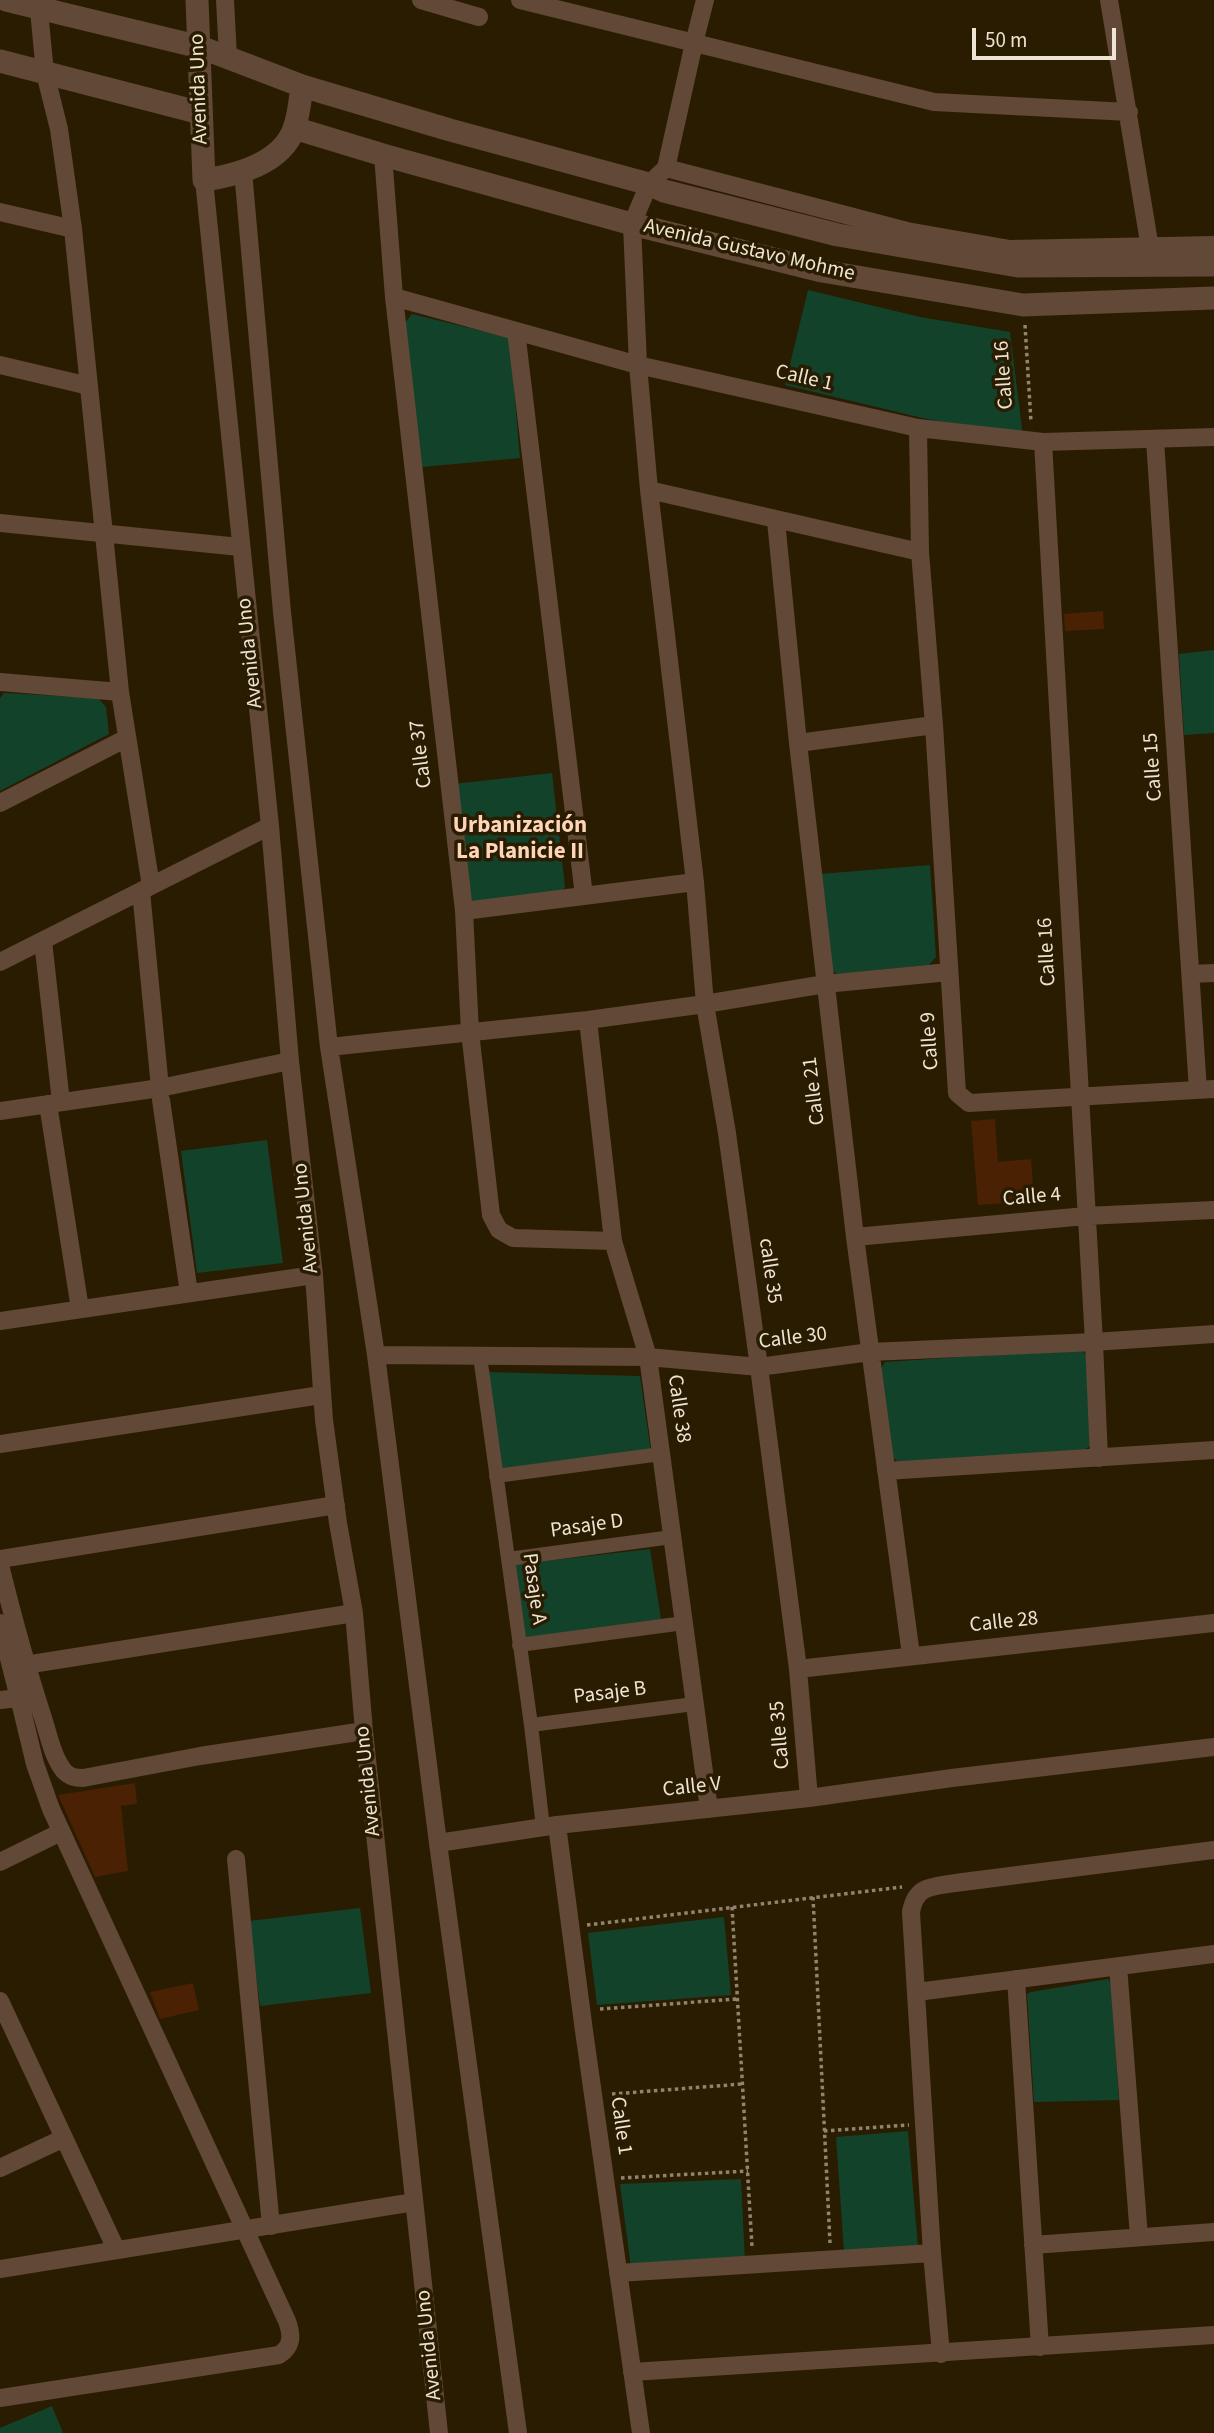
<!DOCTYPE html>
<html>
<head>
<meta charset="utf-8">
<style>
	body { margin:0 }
	#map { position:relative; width:1214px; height:2433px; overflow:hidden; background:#2a1c01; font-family:"Source Sans 3",sans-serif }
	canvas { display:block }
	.scale { position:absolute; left:972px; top:28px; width:144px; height:32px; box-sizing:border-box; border:4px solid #ede4d4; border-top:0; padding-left:9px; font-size:21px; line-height:24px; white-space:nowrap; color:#ede4d4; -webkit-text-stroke:5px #2a1c01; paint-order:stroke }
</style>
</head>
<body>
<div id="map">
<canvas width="1214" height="2433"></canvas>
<div class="scale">50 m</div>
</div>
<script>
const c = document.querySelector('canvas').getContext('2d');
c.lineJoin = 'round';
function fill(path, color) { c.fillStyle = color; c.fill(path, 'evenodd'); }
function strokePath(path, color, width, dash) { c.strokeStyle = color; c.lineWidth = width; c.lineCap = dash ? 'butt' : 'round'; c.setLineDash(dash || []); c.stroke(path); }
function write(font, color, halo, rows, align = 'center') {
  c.font = font + ' "Source Sans 3",sans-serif'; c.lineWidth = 7; c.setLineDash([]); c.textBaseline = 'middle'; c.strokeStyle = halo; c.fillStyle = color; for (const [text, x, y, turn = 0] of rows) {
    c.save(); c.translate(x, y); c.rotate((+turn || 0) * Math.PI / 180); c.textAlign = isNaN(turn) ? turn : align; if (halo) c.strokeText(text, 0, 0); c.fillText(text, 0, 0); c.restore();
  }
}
const green = new Path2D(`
	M808,290L920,317L1010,332L1023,437L1009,436L918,417L785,385Z
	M412,314L507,337L510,342L520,458L422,467L404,324Z
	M1214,650V733L1184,735L1179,654Z
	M4,693L98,698L106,707L109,734L0,791V698Z
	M552,773L565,887L558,896L468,902L454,784Z
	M930,865L936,957L929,965L837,974L832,970L820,874Z
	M267,1140L283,1263L197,1273L181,1151Z
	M1081,1349L1087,1356L1092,1444L1082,1452L898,1462L891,1456L881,1369L885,1362Z
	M485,1372L640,1376L651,1452L501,1470Z
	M650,1549L661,1619L525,1639L511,1565Z
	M360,1908L371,1993L260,2006L249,1921Z
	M724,1917L731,1995L597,2005L588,1933Z
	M1108,1979L1111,1984L1119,2100L1034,2102L1027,1994L1031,1992Z
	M908,2131L918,2247L844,2252L836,2137Z
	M741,2179L745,2262L631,2268L620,2184Z
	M52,2406L63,2433H0V2428Z`);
const building = new Path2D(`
	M1103,611L1104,629L1065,631L1064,614Z
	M995,1119L998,1162L1031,1159L1034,1201L978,1205L971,1121Z
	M135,1783L137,1804L121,1806L128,1871L95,1877L58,1795Z
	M193,1983L199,2010L160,2019L150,1992Z`);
const path = new Path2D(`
	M1025,325L1031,422
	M813,1897L830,2243
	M732,1907L752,2247
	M587,1925L902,1887
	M600,2009L737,1999
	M612,2094L742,2084
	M824,2131L909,2125
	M621,2178L748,2171`);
const pedestrian = new Path2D(`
	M480,1356L531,1725L543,1827
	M496,1476L661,1454
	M508,1559L672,1537
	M519,1645L684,1623
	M531,1725L694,1704`);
const minor = new Path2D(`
	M38,0L45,73L59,129L73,229L120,692L151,886
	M225,0L228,57
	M421,0L479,17
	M520,0L934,102L1129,112
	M705,0L694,43L666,168L649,184L632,224L638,365L649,490L695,882L705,1004L727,1133L759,1367L798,1669L809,1798
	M1109,0L1150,248
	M383,155L394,297L464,911L470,1032L491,1215L499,1230L513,1238L613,1241
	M666,168L907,231L1010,249L1214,245
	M243,171L282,612L329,1047L376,1355L438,1843L518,2433
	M204,180L270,826L290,1061L314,1275L324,1420L338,1523L354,1613L364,1731L439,2433
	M0,212L73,229
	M394,297L638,365L918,428L1043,442L1214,437
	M516,331L584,896
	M0,365L89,386
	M918,428L920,552L934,725L957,1093L969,1103L1214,1089
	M1155,440L1198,1090
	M1043,442L1094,1342L1099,1458
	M649,490L920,552
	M776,521L798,743L855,1237L911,1655
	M0,523L240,547
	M0,682L120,692
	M798,743L934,725
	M0,803L127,738
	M141,891L160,1088
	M464,911L695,882
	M43,941L61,1102
	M0,962L270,826
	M1191,974L1214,973
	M588,1020L613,1241L648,1357L709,1809
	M329,1047L588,1020L705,1004L825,984L949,972
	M161,1100L189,1293
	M48,1104L80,1309
	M0,1111L160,1088L290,1061
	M855,1237L1086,1216L1214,1210
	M0,1321L314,1275
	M376,1355L648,1357L759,1367L870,1352L1094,1342L1214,1334
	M0,1444L321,1395
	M886,1471L1214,1450
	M0,1559L336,1505
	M0,1565C13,1618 27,1669 44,1721C49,1737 53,1757 64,1771C70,1777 75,1778 83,1778L200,1756L364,1731
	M0,1623L19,1698L0,1700
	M25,1665L354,1613
	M798,1669L1214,1623
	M557,1825L584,2031L641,2433
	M438,1843L557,1825L809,1798L952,1778L1214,1747
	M236,1859L271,2226
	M0,1862L61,1832
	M1118,1966L1139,2237
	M1016,1979L1040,2347
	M917,1992L1214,1954
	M0,2001L116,2249
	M0,2168L64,2138
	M1033,2245L1214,2232
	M0,2269L414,2202
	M618,2273L932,2253
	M941,2354L932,2253L911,1912C916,1885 932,1887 955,1883L1214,1850
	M632,2372L1214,2335
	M0,2398L279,2355C293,2346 292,2335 287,2321L51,1809L35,1764L19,1698`);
const tertiary = new Path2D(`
	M6,0L200,47L302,86L450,130L649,184L664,191L838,235L1018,266L1214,265
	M197,0L204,180C237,175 281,164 294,129C299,115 300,100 302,86
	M0,61L201,113
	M294,128L383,155L632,224L822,271L1023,305L1214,298`);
const streetNames = [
	["Avenida Uno",200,89,-92],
	["Avenida Gustavo Mohme",749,251,13],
	["Calle 16",1005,375,-94],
	["Calle 1",804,379,13],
	["Avenida Uno",251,653,-96],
	["Calle 37",422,754,-97],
	["Calle 15",1154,767,-94],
	["Calle 16",1048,952,-93],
	["Calle 9",931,1041,-94],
	["Calle 21",815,1091,-97],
	["Calle 4",1032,1198,-5],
	["Avenida Uno",307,1218,-96],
	["calle 35",769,1271,82],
	["Calle 30",793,1339,-7],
	["Calle 38",678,1409,82],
	["Pasaje D",587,1527,-8],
	["Pasaje A",533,1589,82],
	["Calle 28",1004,1623,-6],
	["Pasaje B",610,1694,-7],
	["Calle 35",781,1735,-95],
	["Avenida Uno",369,1781,-96],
	["Calle V",692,1788,-6],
	["Calle 1",620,2126,82],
	["Avenida Uno",430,2345,-96]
];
const neighbourhoodNames = [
	["Urbanización",520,827],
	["La Planicie II",520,853]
];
fill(green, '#13422b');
fill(building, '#4b2103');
strokePath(path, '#90846f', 3.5, [3.5, 3.5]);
strokePath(pedestrian, '#614837', 14);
strokePath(minor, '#614837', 18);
strokePath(tertiary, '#614837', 23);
write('21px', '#ede4d4', '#2a1c01', streetNames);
write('bold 23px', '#fed5b8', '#2a1c01', neighbourhoodNames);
</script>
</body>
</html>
